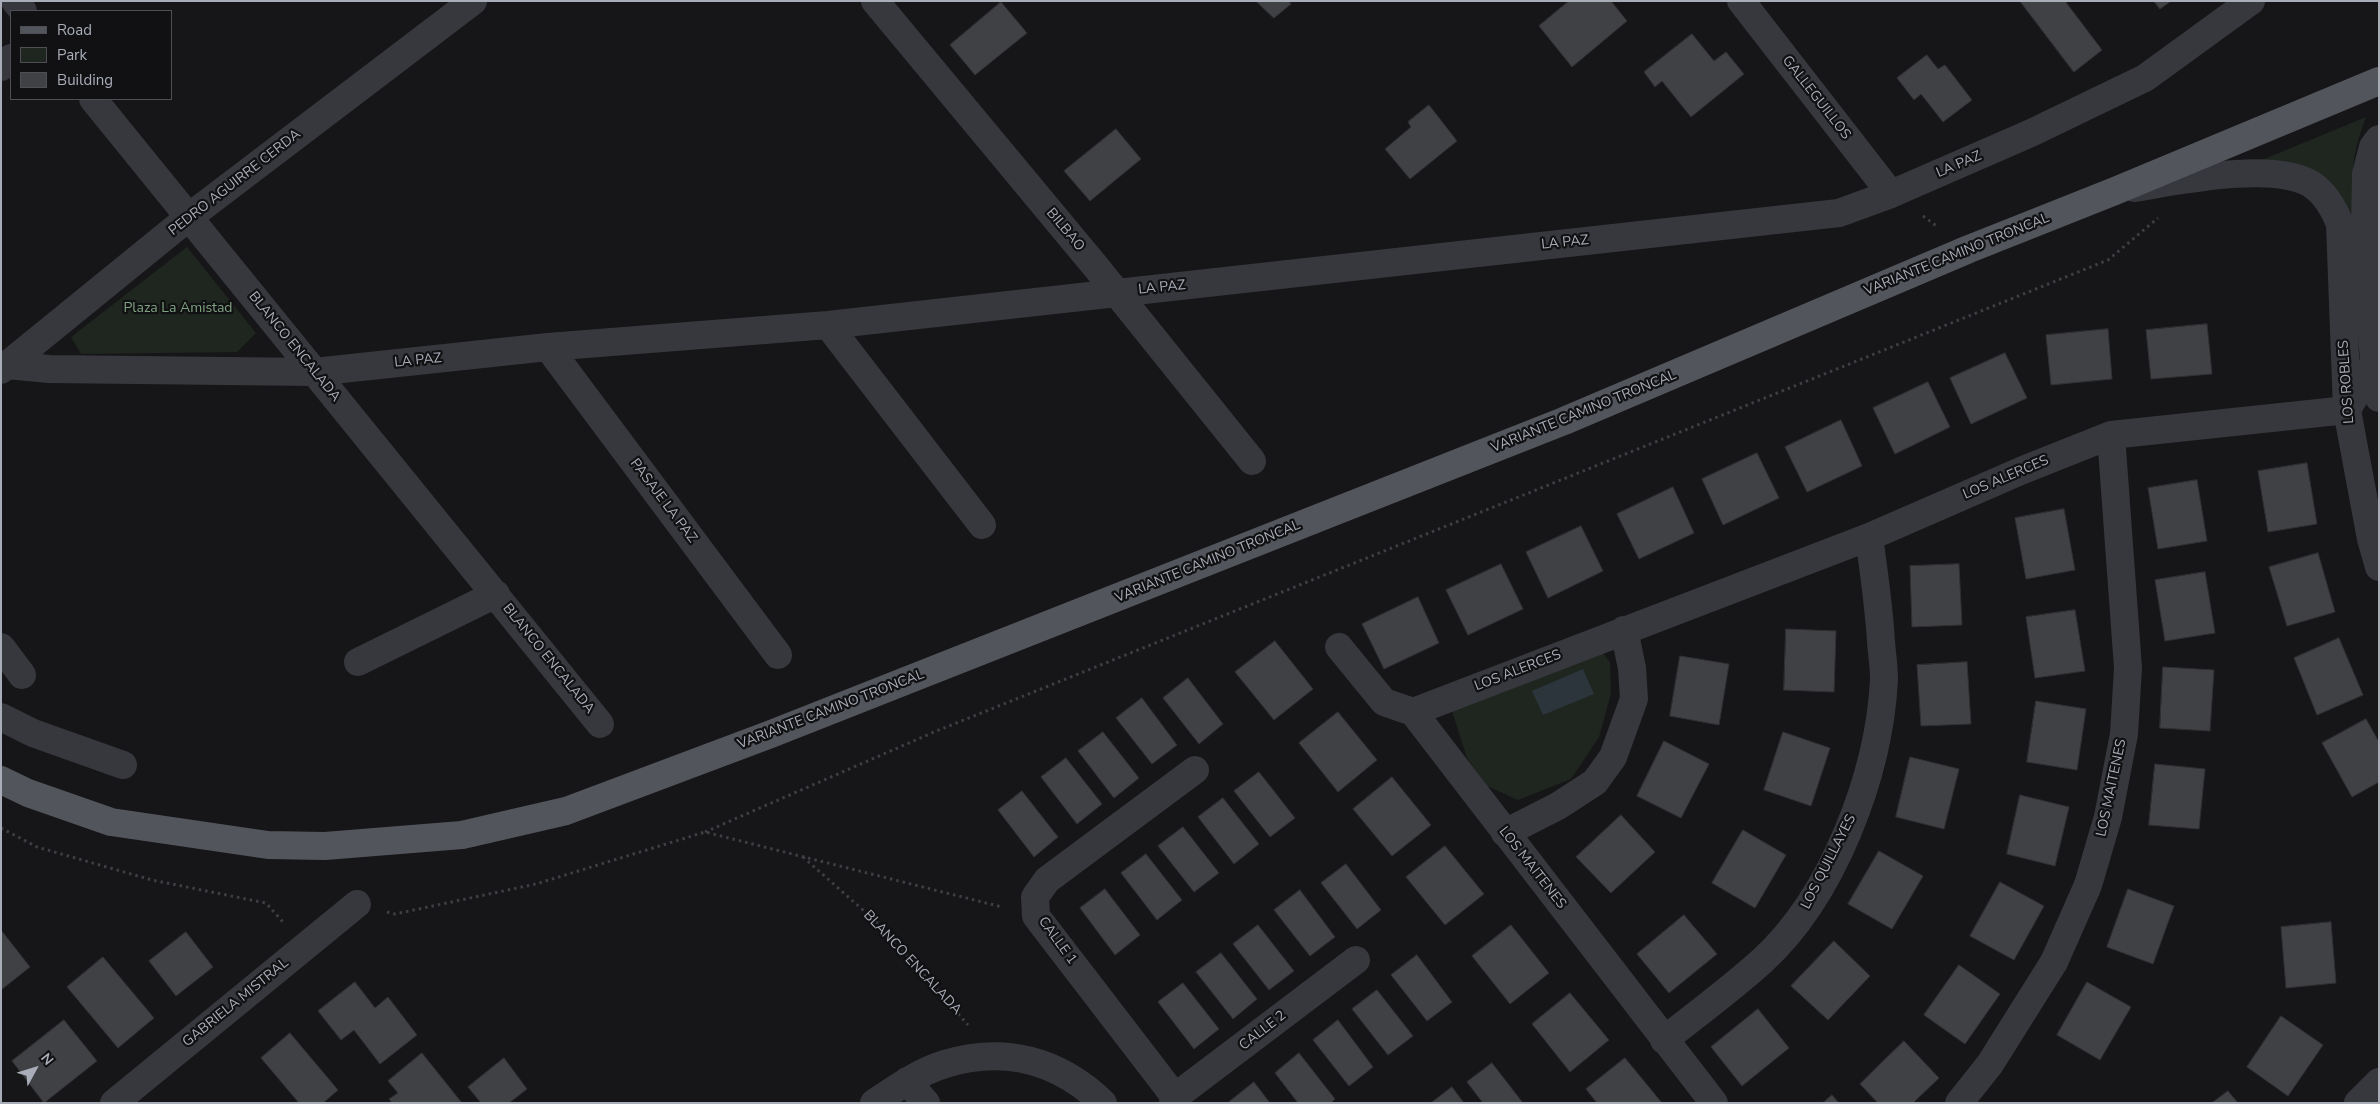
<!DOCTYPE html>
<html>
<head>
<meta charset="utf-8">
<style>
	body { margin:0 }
	#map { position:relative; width:2380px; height:1104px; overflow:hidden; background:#161618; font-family:"Nunito Sans",sans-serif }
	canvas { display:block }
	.frame { position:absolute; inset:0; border:2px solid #a8adb8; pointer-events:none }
	.legend { position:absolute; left:10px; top:10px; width:162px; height:90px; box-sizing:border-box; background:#111113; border:1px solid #4d4f55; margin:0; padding:6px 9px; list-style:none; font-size:15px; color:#a8adb8 }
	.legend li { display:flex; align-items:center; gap:10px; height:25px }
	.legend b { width:25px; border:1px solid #4d4f55 }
	.north { position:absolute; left:10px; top:1044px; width:50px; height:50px; -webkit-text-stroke:4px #111113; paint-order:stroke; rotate:51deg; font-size:14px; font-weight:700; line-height:20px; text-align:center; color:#a8adb8 }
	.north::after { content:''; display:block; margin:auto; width:18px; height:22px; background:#a8adb8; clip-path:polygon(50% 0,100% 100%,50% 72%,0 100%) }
</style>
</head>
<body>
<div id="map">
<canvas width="2380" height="1104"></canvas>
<div class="frame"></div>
<ul class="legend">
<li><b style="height:6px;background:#53555c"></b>Road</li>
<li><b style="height:14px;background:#1e261f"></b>Park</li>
<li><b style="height:14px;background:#404145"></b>Building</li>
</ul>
<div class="north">N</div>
</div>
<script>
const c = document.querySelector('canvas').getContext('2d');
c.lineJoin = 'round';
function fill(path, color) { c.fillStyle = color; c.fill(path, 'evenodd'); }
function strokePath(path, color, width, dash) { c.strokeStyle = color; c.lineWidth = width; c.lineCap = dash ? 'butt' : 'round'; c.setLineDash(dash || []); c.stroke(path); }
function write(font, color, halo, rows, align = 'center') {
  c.font = font + ' "Nunito Sans",sans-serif'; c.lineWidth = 4.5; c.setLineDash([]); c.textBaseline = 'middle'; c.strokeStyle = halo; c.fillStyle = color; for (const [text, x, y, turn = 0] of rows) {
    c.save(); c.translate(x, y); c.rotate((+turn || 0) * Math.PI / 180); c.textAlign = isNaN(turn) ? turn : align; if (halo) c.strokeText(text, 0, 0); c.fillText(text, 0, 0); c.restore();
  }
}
const green = new Path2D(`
	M2366,117C2351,156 2352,175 2353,215L2329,186L2262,160Z
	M187,247L256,333L237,352L81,354L71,337Z
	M1601,651L1610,662L1611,693L1599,737L1571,779L1518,800L1487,786L1467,758L1451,708Z`);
const water = new Path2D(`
	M1583,669L1594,694L1543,715L1532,691Z`);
const building = new Path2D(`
	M1256,1H1289L1291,4L1274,18Z
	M1569,1H1611L1627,21L1572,67L1539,26Z
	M2020,1H2065L2102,50L2074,72Z
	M2154,1H2171L2160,9Z
	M1001,2L1027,33L975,75L950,45Z
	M1692,34L1714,61L1726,52L1744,74L1691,117L1662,81L1655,87L1644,72Z
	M1927,55L1938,69L1945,65L1972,100L1943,122L1921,94L1914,100L1897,78Z
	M1429,105L1457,141L1410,179L1385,149L1411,127L1408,122Z
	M1116,129L1141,159L1090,201L1064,171Z
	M2207,324L2212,374L2151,379L2146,330Z
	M2108,329L2112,379L2051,385L2046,335Z
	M2005,353L2027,398L1971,424L1950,378Z
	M1928,382L1950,427L1895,454L1873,408Z
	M1841,420L1862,466L1807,492L1785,447Z
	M1757,453L1779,498L1723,525L1702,479Z
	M2307,463L2317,524L2268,532L2258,471Z
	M2197,480L2207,541L2158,549L2148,488Z
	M1673,487L1694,533L1639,559L1617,514Z
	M2064,509L2075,570L2026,579L2015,518Z
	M1581,526L1603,571L1548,598L1526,552Z
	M2318,553L2335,612L2287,626L2269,567Z
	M1501,564L1523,609L1468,635L1446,590Z
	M1959,564L1962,625L1912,627L1910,566Z
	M2205,572L2215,633L2165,641L2155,580Z
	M1418,597L1439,643L1384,669L1362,624Z
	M2075,610L2085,671L2035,678L2026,617Z
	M1786,629L1836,631L1834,692L1784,690Z
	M2339,638L2363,695L2317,715L2294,658Z
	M1275,641L1313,689L1274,720L1235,672Z
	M1680,656L1729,664L1719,725L1670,716Z
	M1967,662L1971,724L1921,726L1917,665Z
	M2163,667L2214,670L2210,731L2160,728Z
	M1188,678L1223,724L1199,744L1163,698Z
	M1142,698L1177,745L1152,764L1116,718Z
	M2036,701L2086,709L2077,770L2027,762Z
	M1338,712L1377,760L1338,792L1299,743Z
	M2366,719L2379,742V782L2352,797L2322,743Z
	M1103,732L1139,778L1114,798L1078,751Z
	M1783,732L1830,748L1811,806L1764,790Z
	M1664,741L1709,764L1681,818L1637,796Z
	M1910,757L1959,769L1944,829L1896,817Z
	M1066,758L1102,804L1077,824L1041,777Z
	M2155,764L2205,769L2199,829L2149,825Z
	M1259,772L1295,818L1270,837L1234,791Z
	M1392,777L1431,825L1392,856L1353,809Z
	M1022,791L1058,837L1034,857L998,810Z
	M2020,795L2069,807L2055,866L2007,854Z
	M1223,798L1259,844L1234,864L1198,817Z
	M1621,815L1655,852L1611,893L1576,857Z
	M1183,827L1219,873L1194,892L1158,846Z
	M1743,830L1786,855L1755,908L1712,883Z
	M1445,846L1484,894L1445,925L1406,877Z
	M1879,851L1923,876L1892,929L1848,904Z
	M1146,854L1182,900L1157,920L1121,873Z
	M1346,864L1381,910L1357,929L1321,883Z
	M2000,882L2044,906L2014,960L1970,936Z
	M1105,889L1140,935L1115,955L1080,908Z
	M2128,889L2174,906L2153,964L2107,947Z
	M1300,890L1335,937L1310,956L1274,910Z
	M1684,915L1717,954L1669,993L1637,954Z
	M2331,922L2336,983L2286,988L2281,927Z
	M1258,925L1294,971L1269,990L1233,944Z
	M1511,925L1549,973L1510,1004L1472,956Z
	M1,930L30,967L1,990Z
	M186,932L213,967L176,996L149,961Z
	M1834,941L1870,976L1828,1020L1791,986Z
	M1221,953L1257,999L1233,1019L1196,972Z
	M1417,955L1452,1002L1427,1021L1391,975Z
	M103,957L154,1018L118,1048L67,987Z
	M1959,965L2000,994L1965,1044L1924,1015Z
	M355,982L375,1008L388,997L417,1035L380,1064L354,1030L341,1040L318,1011Z
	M2087,982L2131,1007L2100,1060L2057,1035Z
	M1183,983L1219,1029L1194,1049L1158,1002Z
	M1377,990L1413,1036L1388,1055L1352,1009Z
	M1570,993L1609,1040L1570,1072L1532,1024Z
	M1758,1009L1789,1048L1742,1086L1711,1047Z
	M2281,1016L2323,1045L2288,1096L2247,1067Z
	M64,1020L97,1061L44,1103L12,1061Z
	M1338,1020L1373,1067L1349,1086L1313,1040Z
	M290,1033L338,1090L323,1103H299L261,1058Z
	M1904,1041L1939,1078L1913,1103H1878L1860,1084Z
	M422,1053L462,1103H392L389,1099L398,1093L388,1081Z
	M1299,1053L1335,1099L1331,1103H1298L1275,1073Z
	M504,1058L527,1089L509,1103H481L468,1087Z
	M1625,1058L1662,1103H1597L1586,1089Z
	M1492,1063L1523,1103H1483L1467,1082Z
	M1254,1082L1270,1103H1230L1229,1102Z
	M1452,1087L1464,1103H1431Z
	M2228,1091L2238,1103H2212Z
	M1832,1095L1839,1103H1823Z`);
const path = new Path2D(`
	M1923,216L1938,227
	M1,828L37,847L152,880L266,903L283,922
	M705,832L934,732L2108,260L2158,218
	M803,857L880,925L968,1025
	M387,912L395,914L536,884L705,832L1002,907`);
const minor = new Path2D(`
	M15,1L23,11
	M875,1L1096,267L1252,461
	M1741,1L1891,194
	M1,67L11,58
	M93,99L600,724
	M2379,139L2373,147L2366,174L2365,226L2374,362L2379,398
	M2134,188C2178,181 2272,161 2311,184C2325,193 2334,209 2340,224L2347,410L2371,539L2379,567
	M828,325L982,525
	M548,347L778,655
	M7,365L49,369L314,372L548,347L828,325L1839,213L1891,194L2031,133L2145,78L2251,1
	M1,370L189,217L473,1
	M1,647L22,675
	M1339,647L1384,702L1413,712L1714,1103
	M358,662L496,594
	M1413,712L1869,537L2023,470L2111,435L2347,410L2374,362L2379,359
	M1,717L33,733L123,765
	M1505,833L1558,806L1595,782L1613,757L1634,699L1632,668L1624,630
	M1664,1040C1697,1014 1731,989 1762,961C1833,896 1879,775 1884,680C1884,667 1882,654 1881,642C1879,607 1874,572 1869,537
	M907,1081L926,1103
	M1175,1097L1036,916L1035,897L1047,880L1195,770
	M114,1103L357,904
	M874,1103C896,1088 919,1072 945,1064C1005,1046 1058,1060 1103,1103
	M1173,1103L1175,1097L1356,960
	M1959,1103L1990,1064L2054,962L2088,885L2108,817L2124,734L2128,668L2111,435
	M2358,1103L2379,1082`);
const major = new Path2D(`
	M1,780L28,793L111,822L268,845L325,846L462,835L566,811L771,734L1564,421L1969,249L2115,191L2379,81`);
const streetNames = [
	["GALLEGUILLOS",1816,98,52],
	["LA PAZ",1959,165,-23],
	["PEDRO AGUIRRE CERDA",235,183,-38],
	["BILBAO",1065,230,50],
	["LA PAZ",1565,243,-6],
	["VARIANTE CAMINO TRONCAL",1957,255,-22],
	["LA PAZ",1162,288,-6],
	["BLANCO ENCALADA",294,347,51],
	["LA PAZ",418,361,-6],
	["LOS ROBLES",2347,382,-94],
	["VARIANTE CAMINO TRONCAL",1584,412,-22],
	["LOS ALERCES",2006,478,-23],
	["PASAJE LA PAZ",663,501,53],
	["VARIANTE CAMINO TRONCAL",1208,562,-22],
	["BLANCO ENCALADA",548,659,51],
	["LOS ALERCES",1518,671,-21],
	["VARIANTE CAMINO TRONCAL",831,710,-21],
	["LOS MAITENES",2112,788,-78],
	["LOS QUILLAYES",1829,862,-63],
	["LOS MAITENES",1532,868,52],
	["CALLE 1",1057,941,54],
	["BLANCO ENCALADA",912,963,47],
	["GABRIELA MISTRAL",236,1003,-39],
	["CALLE 2",1263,1031,-38]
];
const parkNames = [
	["Plaza La Amistad",178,309]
];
fill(green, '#1e261f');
fill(water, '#2c353c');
fill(building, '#404145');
strokePath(building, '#303034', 1);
strokePath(path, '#3d3f44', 3, [2.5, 4]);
strokePath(minor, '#37383d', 28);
strokePath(major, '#53555c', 28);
write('14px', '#a8adb8', '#111113', streetNames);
write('14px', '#7fa381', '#111113', parkNames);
</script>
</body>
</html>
